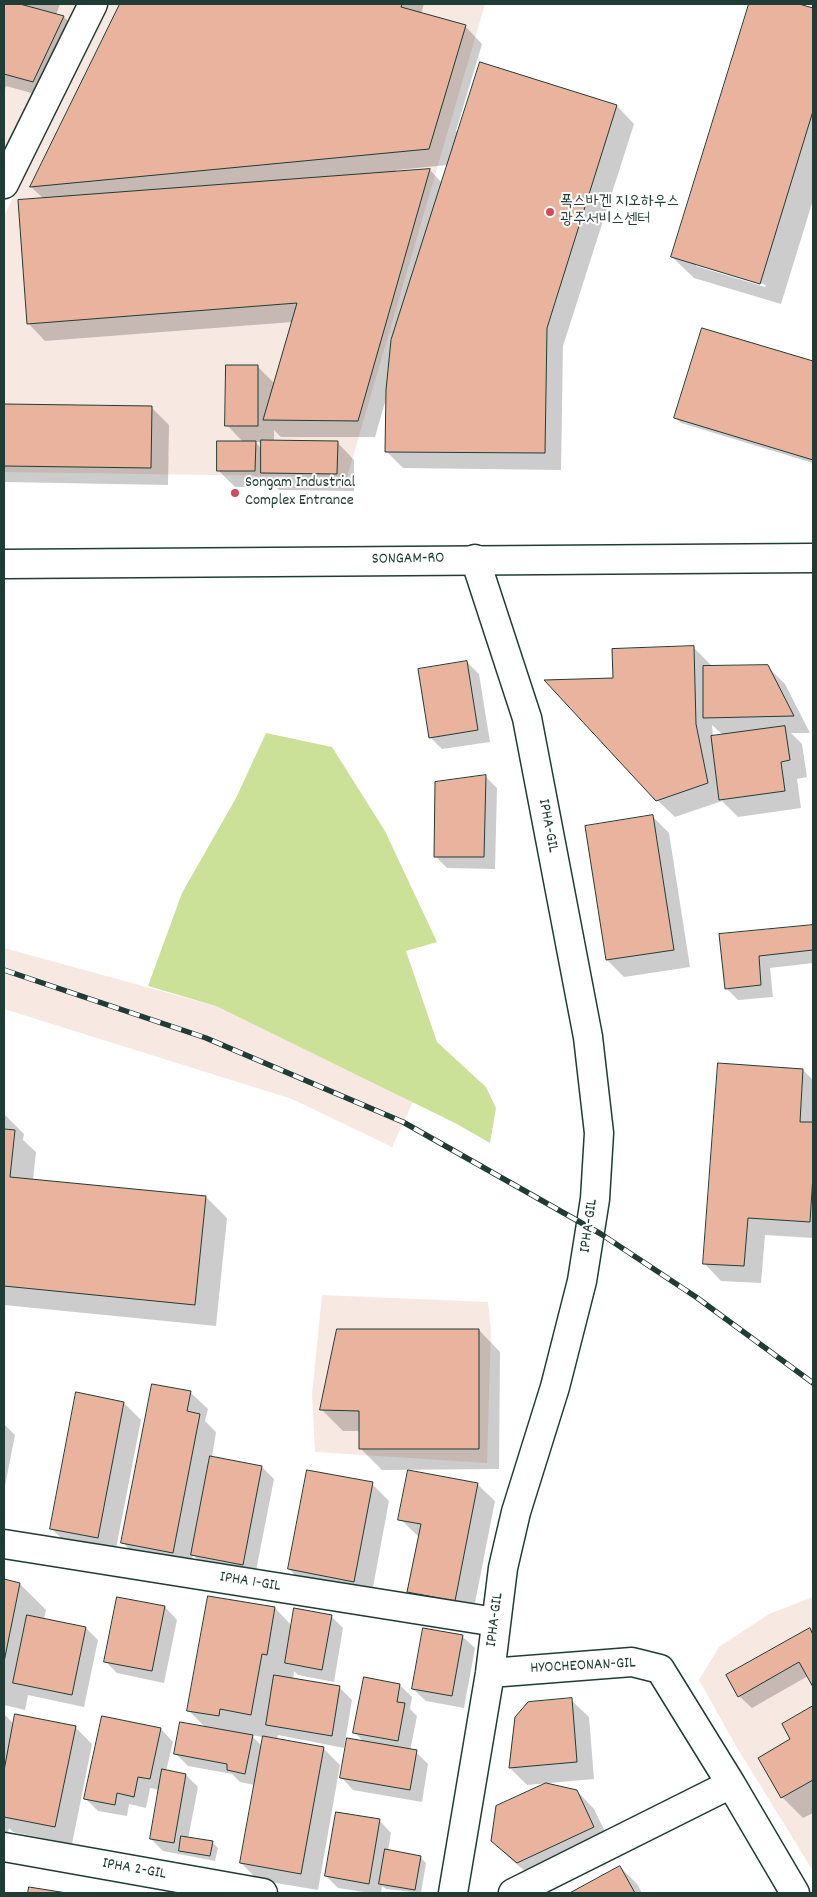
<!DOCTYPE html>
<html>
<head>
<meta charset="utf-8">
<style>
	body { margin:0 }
	#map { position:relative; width:817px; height:1897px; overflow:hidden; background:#fff; font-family:Dekko,sans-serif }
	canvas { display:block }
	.frame { position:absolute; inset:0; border:5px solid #1f3d34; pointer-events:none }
</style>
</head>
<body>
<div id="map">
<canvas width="817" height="1897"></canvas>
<div class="frame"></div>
</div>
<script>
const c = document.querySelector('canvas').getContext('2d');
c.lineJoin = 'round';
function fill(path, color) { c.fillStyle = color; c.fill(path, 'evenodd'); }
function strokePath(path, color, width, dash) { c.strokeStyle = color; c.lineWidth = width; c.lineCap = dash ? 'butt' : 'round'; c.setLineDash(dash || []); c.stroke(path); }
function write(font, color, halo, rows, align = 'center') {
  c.font = font + ' Dekko,"Poor Story",sans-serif'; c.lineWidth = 4; c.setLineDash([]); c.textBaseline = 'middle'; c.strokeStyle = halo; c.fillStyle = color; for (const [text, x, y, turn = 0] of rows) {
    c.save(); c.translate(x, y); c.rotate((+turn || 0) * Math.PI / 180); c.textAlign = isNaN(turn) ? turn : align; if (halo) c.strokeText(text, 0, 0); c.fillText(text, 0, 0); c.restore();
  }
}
const built = new Path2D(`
	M4,4H77L4,159Z
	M110,4H485L347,477L4,472V216Z
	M4,948L216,1006L413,1102L392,1147L292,1099L4,1009Z
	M322,1295L488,1302L491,1331L487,1463L315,1452L312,1394Z
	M813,1597V1871L736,1746L699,1680L719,1647L769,1614Z`);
const green = new Path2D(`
	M266,733L332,747L385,831L437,942L406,951L437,1042L486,1087L496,1108L490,1143L455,1123L216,1006L148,986L182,893L236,798Z`);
const shadow = new Path2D(`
	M4,4H60L56,15L64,17L81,34L50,98L6,86L4,93Z
	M121,4H424L421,14L465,26L482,44L456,131L617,106L634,124L563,346L561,470L403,468L386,451V399L375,437H281L274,430V442H337L354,460V491L279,490L272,483V487H235L218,470L243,442L227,425L258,367L275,384L293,322L45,341L28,323L44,199L31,187ZM448,165L442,183L430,170L396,173V170ZM255,442H262V449Z
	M751,4H794L813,9V200L781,304L694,278L672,257ZM696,264L766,285L765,287L696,266Z
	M703,329L813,363V463L681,423L675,417Z
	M4,405L151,407L169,425L168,485L4,482Z
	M694,648L711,665V667H768L785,684L810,733H791L802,744L807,777L797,779L801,808L738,817L722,801L675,817L657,800L614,679ZM712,725L723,735L713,737Z
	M467,662L479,674L490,742L442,749L430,737Z
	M485,776L497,788L495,869L447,868L435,856Z
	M652,816L669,833L690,967L624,977L607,960Z
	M813,926V963L770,968L773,997L738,1000L726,988L721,935Z
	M803,1070L813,1080V1238L765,1235L761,1283L721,1281L704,1263Z
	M4,1114L24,1134L23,1140L36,1152L33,1180L206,1197L227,1218L216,1326L4,1305Z
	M479,1330L500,1352L499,1469L382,1470L360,1448V1431H343L322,1410Z
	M190,1392L208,1409L205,1421L216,1432L212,1457L262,1467L274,1479L255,1576L205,1567L193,1555L190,1569L140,1560L123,1543Z
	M124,1403L141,1420L115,1554L69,1546L51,1528Z
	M4,1424L15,1435L4,1491Z
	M372,1484L389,1501L371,1598L306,1586L289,1569Z
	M477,1484L495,1501L472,1618L426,1609L409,1592L419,1537L400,1519Z
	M4,1581L20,1584L46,1610L44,1619L86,1628L98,1640L84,1707L28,1695L25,1710L4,1705Z
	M165,1607L177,1620L164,1683L117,1673L105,1661Z
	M275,1608L292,1626L331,1616L343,1628L334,1682L298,1675L294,1671L293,1680L340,1688L352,1700L344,1748L278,1735L277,1739L323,1748L340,1765L318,1890L258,1880L241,1863L255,1785L240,1782L232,1774L188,1766L176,1754L206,1728L188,1710ZM251,1735L263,1737L262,1746Z
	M809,1630L813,1634V1684L808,1676L752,1708L739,1696Z
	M462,1636L475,1648L464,1708L426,1701L413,1689Z
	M400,1685L412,1697L410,1709L417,1716L410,1751L416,1752L428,1764L422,1802L353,1790L341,1777L364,1742L355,1733Z
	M571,1700L589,1717L594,1779L527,1785L510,1768L516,1717Z
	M813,1708V1813L803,1818L782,1797L792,1740L783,1725Z
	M4,1714L14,1724L75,1727L92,1744L72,1844L13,1832L9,1828L6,1842L4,1841Z
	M161,1729L173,1742L166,1771L186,1775L198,1787L188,1839L212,1842L218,1848L215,1861L163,1851L151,1839L159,1790L150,1788L146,1808L129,1804L127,1816L98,1811L86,1799Z
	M577,1791L594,1809L611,1844L535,1879L509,1858L492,1840Z
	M379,1820L391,1833L388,1851L420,1857L426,1863L421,1893L386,1889L382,1886L381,1893H370L338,1888L326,1876Z
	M620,1867L637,1884L642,1893H572Z`);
const building = new Path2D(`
	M4,4H20L64,16L33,82L4,74Z
	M120,4H402L401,7L466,25L429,149L30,187Z
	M749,4H799L813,8V111L760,284L671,257Z
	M480,62L617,105L547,328L545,453L385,452L386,390L391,340Z
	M430,169L358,421L263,420L297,303L27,324L18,200Z
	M702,328L813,361V460L674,418Z
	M226,365H258V426H225Z
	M4,404L152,406L151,468L4,466Z
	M261,440L338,441L337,474L261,473Z
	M217,441H256L255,471H217Z
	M694,646L696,724L708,783L656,801L544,680L613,678L612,649Z
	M467,661L478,730L429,738L418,669Z
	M768,665L794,716L703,718V666Z
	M785,726L790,760L781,762L785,791L719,800L711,736Z
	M486,775L484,857H434L435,782Z
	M653,815L674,950L606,960L585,826Z
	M813,925V950L759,956L761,985L725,989L719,934Z
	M718,1063L803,1069L800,1122H813V1175L810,1222L748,1218L744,1266L703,1264Z
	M4,1129L15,1130L10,1177L206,1196L195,1305L4,1286Z
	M337,1329H479V1449H359V1411L320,1410Z
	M152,1384L191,1391L187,1411L200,1414L173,1553L121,1543Z
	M76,1392L124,1402L98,1538L50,1529Z
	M210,1456L262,1466L243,1565L191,1555Z
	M307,1470L373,1482L354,1582L288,1569Z
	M408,1470L478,1483L455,1601L407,1592L421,1524L398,1520Z
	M4,1579L20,1583L4,1662Z
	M208,1596L275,1607L267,1655L262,1654L251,1715L220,1709L219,1716L187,1711Z
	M117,1597L165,1606L152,1671L104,1662Z
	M294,1608L332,1615L322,1670L285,1663Z
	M27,1615L86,1627L72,1695L13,1683Z
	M423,1628L463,1635L452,1696L412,1689Z
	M810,1628L813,1635V1687L799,1662L738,1697L726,1675Z
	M274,1675L340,1686L332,1736L266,1725Z
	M364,1677L400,1684L397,1702L405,1703L398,1741L353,1733Z
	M572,1698L577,1762L509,1768L515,1717L528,1702Z
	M813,1706V1780L781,1798L758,1758L790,1739L782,1724Z
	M15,1714L76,1726L55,1827L4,1817V1771Z
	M102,1716L161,1728L150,1779L138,1777L134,1797L117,1793L115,1805L84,1799Z
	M180,1722L253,1735L245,1774L227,1770V1764L174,1754Z
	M263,1736L324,1747L301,1874L240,1863Z
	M347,1738L417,1750L410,1790L340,1778Z
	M162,1769L186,1774L174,1843L150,1839Z
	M546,1783L577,1790L594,1827L517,1863L491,1841L496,1806Z
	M336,1812L380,1819L369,1884L325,1876Z
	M181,1836L213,1841L210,1856L179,1851Z
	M385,1849L421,1856L415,1890L379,1884Z
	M620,1866L635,1893H570Z
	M29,1887L67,1893H28Z`);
const minor = new Path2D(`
	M4,184L93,4
	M4,1544L496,1622
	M490,1673L632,1662L660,1669L731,1784L795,1893
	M4,1847L263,1893
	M453,1893L490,1673L503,1568L516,1512L555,1387L582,1281L595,1199L599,1133L588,1037L527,718L475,559
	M513,1893L731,1784`);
const major = new Path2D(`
	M4,564L813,558`);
const rail = new Path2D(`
	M4,970L206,1038L403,1122L601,1234L696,1297L813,1383`);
const markers = [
	[550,212,5,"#d1495b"],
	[235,493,5,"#d1495b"]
];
const poiNames = [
	["폭스바겐 지오하우스",560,203],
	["광주서비스센터",560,221],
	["Songam Industrial",245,484],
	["Complex Entrance",245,502]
];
const streetNames = [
	["SONGAM-RO",408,560,-1],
	["IPHA-GIL",547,826,79],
	["IPHA-GIL",590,1226,-82],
	["IPHA 1-GIL",250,1583,9],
	["IPHA-GIL",496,1620,-83],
	["HYOCHEONAN-GIL",583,1667,-3],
	["IPHA 2-GIL",134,1870,10]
];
fill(built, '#f8e8e2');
fill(green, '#cbe197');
fill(shadow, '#0003');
fill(building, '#e9b39d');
strokePath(building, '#1f3d34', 1);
strokePath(minor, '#1f3d34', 31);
strokePath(major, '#1f3d34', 31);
strokePath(minor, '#fff', 28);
strokePath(major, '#fff', 28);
strokePath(rail, '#1f3d34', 5.5);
strokePath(rail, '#fff', 4, [11]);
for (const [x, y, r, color] of markers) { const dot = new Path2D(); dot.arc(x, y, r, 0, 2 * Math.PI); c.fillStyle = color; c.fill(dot); strokePath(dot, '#fff', 2); }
write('16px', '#1f3d34', '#fff', poiNames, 'left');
write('16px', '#1f3d34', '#fff', streetNames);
</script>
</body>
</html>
